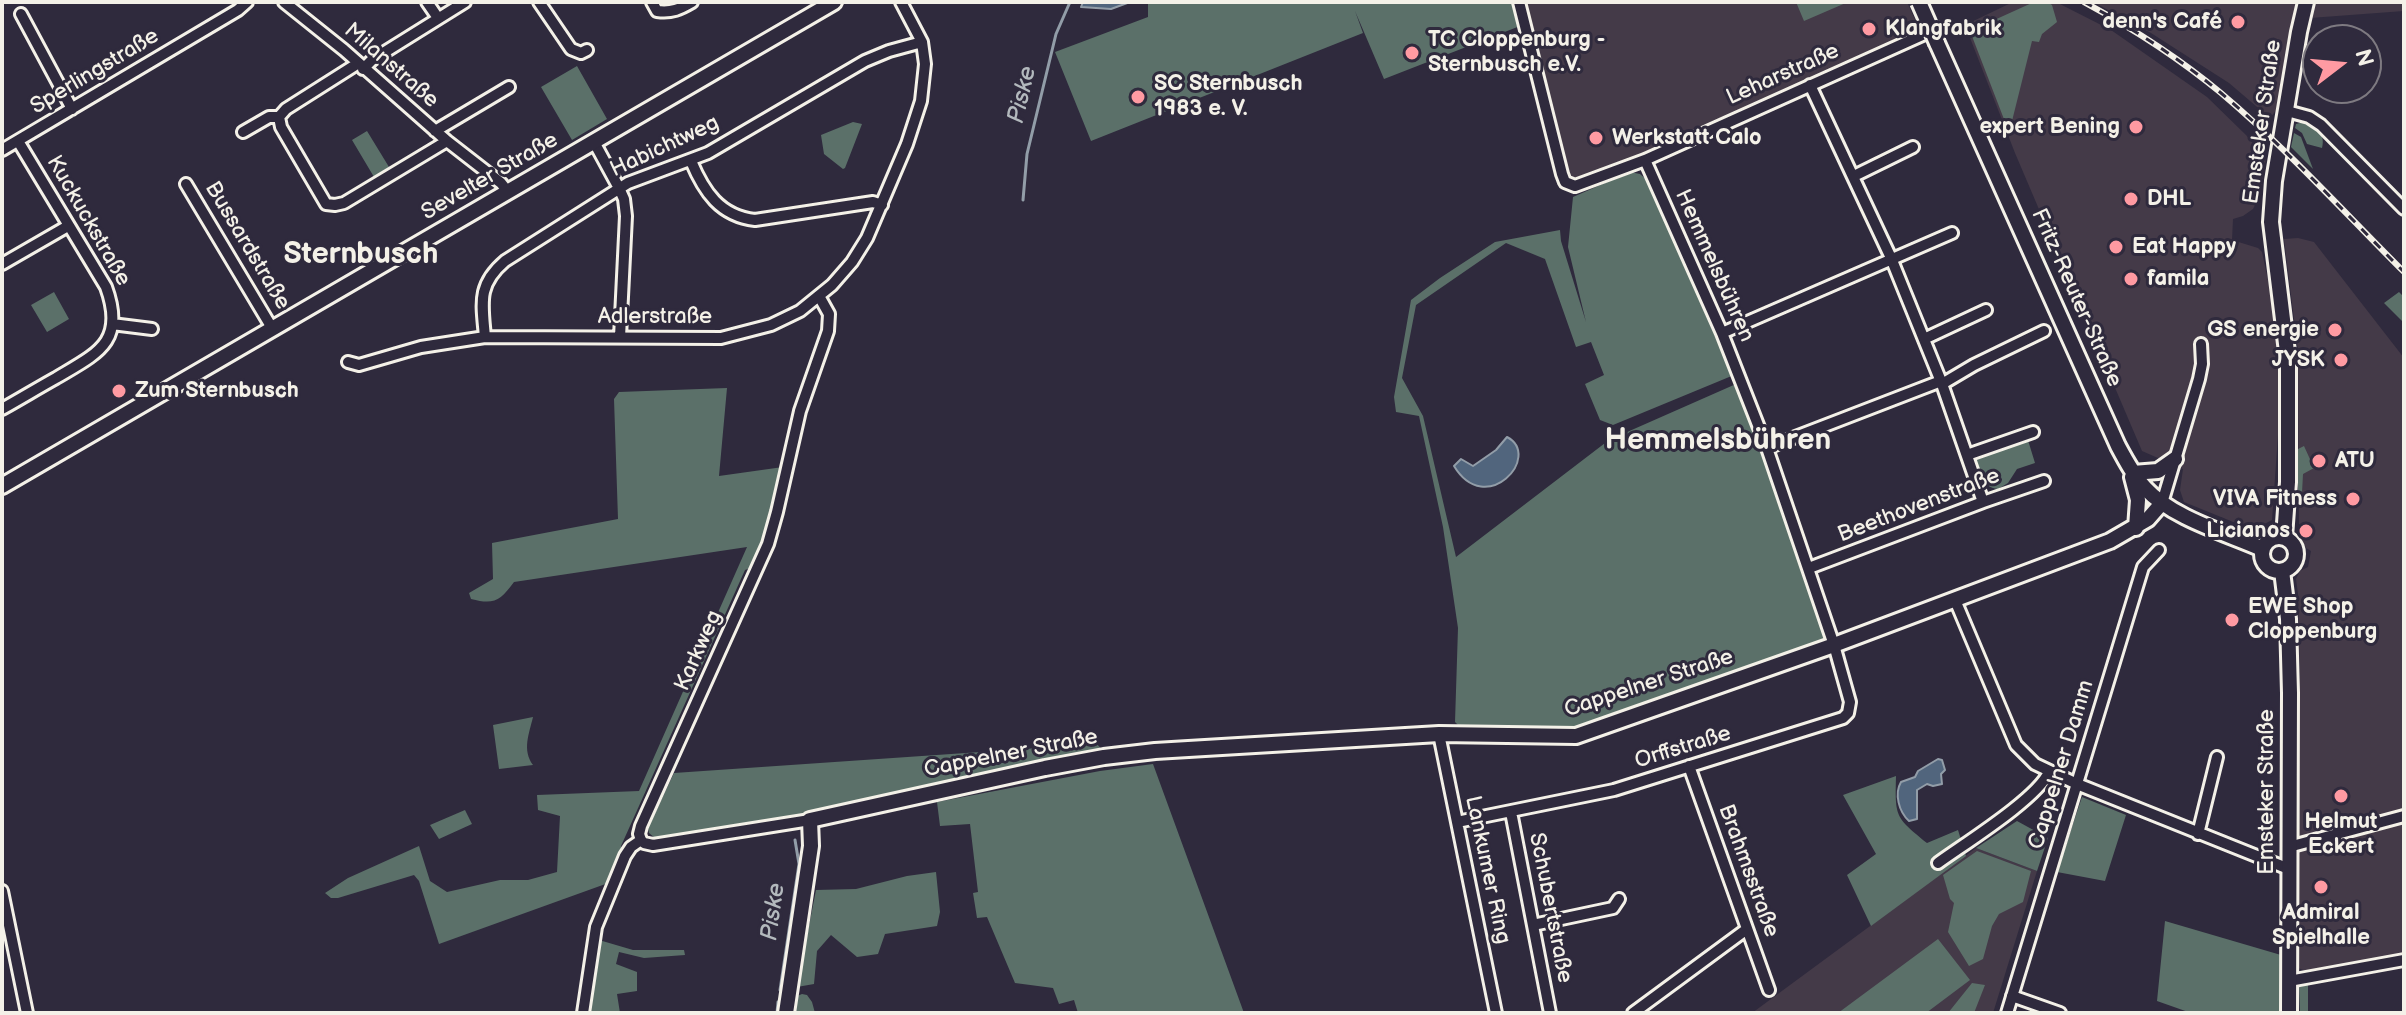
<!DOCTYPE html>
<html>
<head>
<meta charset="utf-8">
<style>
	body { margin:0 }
	#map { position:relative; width:2406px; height:1015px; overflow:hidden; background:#2f2a3d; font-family:"Balsamiq Sans",sans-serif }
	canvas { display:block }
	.frame { position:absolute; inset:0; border:4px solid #f4f1e8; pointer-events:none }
	.north { position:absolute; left:2302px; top:24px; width:80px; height:80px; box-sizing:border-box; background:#2f2a3d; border:2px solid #7e7a81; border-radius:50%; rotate:74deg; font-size:22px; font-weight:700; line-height:32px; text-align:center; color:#f4f1e8 }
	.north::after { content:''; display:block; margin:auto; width:28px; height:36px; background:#ff9aa2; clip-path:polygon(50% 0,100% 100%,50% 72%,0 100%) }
</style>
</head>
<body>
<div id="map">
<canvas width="2406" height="1015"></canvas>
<div class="frame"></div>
<div class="north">N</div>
</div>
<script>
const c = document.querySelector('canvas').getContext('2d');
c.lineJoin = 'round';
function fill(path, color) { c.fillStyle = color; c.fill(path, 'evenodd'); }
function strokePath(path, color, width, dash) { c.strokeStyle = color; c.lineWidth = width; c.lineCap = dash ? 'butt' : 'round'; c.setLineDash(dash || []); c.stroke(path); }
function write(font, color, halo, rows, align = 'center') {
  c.font = font + ' "Balsamiq Sans",sans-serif'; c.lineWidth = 6; c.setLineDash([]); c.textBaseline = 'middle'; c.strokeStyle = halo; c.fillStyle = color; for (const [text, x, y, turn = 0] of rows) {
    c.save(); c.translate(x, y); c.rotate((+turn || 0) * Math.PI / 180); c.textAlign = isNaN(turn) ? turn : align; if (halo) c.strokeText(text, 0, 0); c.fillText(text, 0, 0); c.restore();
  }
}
const built = new Path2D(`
	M1522,2H1907L1920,31L1900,49L1580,181L1565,174Z
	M2013,2H2056L2111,30L2207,97L2246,135L2266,158L2260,194H2257L2254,199L2257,201L2253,209L2243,216L2233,219L2232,240L2258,248L2262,252L2275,313L2279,370V421L2272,520L2253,530L2184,502L2180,490L2183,469L2142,451L2015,153L1965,25Z
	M2093,2H2404V11L2310,18L2291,22L2277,109L2270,118L2229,83L2151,33Z
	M2298,238L2314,242L2404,358V811L2299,839L2300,682L2298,594L2296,579L2300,571L2308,567L2311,551L2306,548L2299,535L2298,351L2284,239Z
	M2404,821V955L2309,972L2298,968L2297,849Z
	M1976,848L2037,871L1993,1013H1752Z`);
const green = new Path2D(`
	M1148,2H1512L1520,26L1384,79L1355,11L1363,33L1091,141L1055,52L1148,17Z
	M1796,2H1848L1804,21Z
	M2034,2H2047L2052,5L2057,22L2042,34L2039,42L2032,41L2010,129L2007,127L1970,31Z
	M577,66L607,119L572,140L541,87Z
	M853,122L862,124L845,168L843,169L824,154L821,135Z
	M2303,122C2316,125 2326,134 2322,148L2307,144L2302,133L2295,128L2296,124Z
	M367,131L389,167L374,177L352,140Z
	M2294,133L2301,137L2313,169L2291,147Z
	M1630,172L1640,174L1647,180L1734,375L1613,425L1600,420L1585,384L1604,375L1591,342L1576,347L1545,259L1506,243L1416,305L1402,378L1423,416L1456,557L1609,440L1736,384L1762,451L1827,641L1573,728L1460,727L1455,722L1458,628L1443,527L1419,416L1396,412L1394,397L1411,300L1440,278L1495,242L1560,230L1561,241L1586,322L1568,247L1573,197Z
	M54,292L69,319L47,332L31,305Z
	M2399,292L2404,297V323L2384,303Z
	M727,388L719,476L783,467C775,501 767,535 753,567L745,570L621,846V855L611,882L439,944L419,881L414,875L338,898H331L325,893L348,878L419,846L430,881L447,892L500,880H528L557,872L560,816L538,810L537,795L639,791L747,547L514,582C500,601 494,605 471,599L469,593L493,579L492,543L618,519L614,399L619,392Z
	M2027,437L2035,463L2017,469L2008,483L1998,489C1981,487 1980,474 1975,459L1978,453Z
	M2304,446L2314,468L2303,474L2302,493L2298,494V449Z
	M533,717C529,734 522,750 533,765L499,769L493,725Z
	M1097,744L1103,751L803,816L655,838L649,833L648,828L674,773Z
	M1153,764L1244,1013H1078L1074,1000L1059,1004L1053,988L1015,983L987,917L977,918L973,893L978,892L970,824L940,826L937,802L1100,771Z
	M1896,776C1895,817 1895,817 1927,843L1958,830L1966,856L1871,926L1847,875L1876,854L1843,795Z
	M2082,797L2126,815L2105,881L2057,872Z
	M465,810L472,824L439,839L430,825Z
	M2017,821L2048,838L2037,871L1976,848Z
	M1977,851L2031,871L2023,902L1999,914L1992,926L1983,959L1969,966L1948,932L1954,903L1950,899L1943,875Z
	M936,872L940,912L937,926L885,934L878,954L857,957L831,935L817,951L814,984L797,987L816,890L856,889L907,876Z
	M2165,921L2281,955L2285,1013H2191L2157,1001Z
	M1938,939L1970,980L1926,1013H1838Z
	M599,940L633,950H684L685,955L644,958L619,952L616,964L637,972V991L617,994L620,1013H587Z
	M2308,982V1013H2300L2299,984Z
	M1972,983L1985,985L1974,1013H1948Z
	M802,994L807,995L812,1002L815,1013H793L795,997Z`);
const water = new Path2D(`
	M1083,2H1130L1111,9L1081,7Z
	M1507,437C1543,456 1486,519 1454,466L1461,459L1473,466L1496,450Z
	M1938,759L1942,760L1945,770L1941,774L1942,784L1933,786L1927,784L1917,790V819L1909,821C1899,812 1894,794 1901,782L1915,777L1918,771Z`);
const stream = new Path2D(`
	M1023,200L1027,154L1056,34L1070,2
	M780,990L799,864L795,840
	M777,1013L778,1002`);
const street = new Path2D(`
	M284,2L344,50L447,141L501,183L508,192
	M427,2L438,18
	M539,2L571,49L581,53L587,50
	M652,2L657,11C672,13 680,9 692,2
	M1519,2L1562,174L1565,182L1575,186L1645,160L1938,28
	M21,14L72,109
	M357,64L286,109L279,117L281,127L326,204L335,205L344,203L447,141
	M363,69L372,60L465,2
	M1810,85L1891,258L1942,384L1983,502
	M2287,111L2309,117L2321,125L2404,209
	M435,131L509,87
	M243,132L269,117H279
	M594,142L619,188L624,199L626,216L620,337
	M2,150L238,10L247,2
	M691,161C704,192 720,216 755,220L873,202L882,205
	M1854,176L1913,147
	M186,184L272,328
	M2,264L68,226
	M112,324L152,329
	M1722,333L1952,233
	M485,337C482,303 477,285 505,261L628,183L708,153L865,61L889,51L922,42
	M1924,339L1986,310
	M348,362L359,365L421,347L485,337L721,338L771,325L800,311L832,285L852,262L867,238L907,144L921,101L925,64L922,42L901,2
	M1942,384L1974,365L2044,331
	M2,409C20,399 38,388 56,378C98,353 126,342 106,287L18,141
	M1767,448L1941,381
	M1967,455L2033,432
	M2162,503L2199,379L2202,364L2201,344
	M1809,568L1983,502L2044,481
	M1955,600L2016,745L2035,764L2077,784L2289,869
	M1439,734L1496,1013
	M1689,766L1769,990
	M1511,812L1550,1013
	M1457,822L1614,790L1843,718L1848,713L1850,702L1834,645L1767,448L1722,333L1645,160
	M2198,834L2217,757
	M641,840L639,834L641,826L768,544L777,512L800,411L828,331L829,314L819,296
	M641,840L644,843L653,845L810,820
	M2289,845H2296L2404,816
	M1938,863C1964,844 2037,799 2049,772
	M2,891L27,1013
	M1533,925L1613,908L1619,899
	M2289,981L2404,960
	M2012,996L2060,1013
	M583,1013L596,927L625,856L631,847L641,840
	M1633,1013L1747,929
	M2007,1013L2143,567L2159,550`);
const secondary = new Path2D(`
	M1937,43L2118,446C2126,461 2134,476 2145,488C2172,518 2226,533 2262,549
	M2133,473L2158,471L2175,459
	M2132,477L2138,500L2136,528
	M2,486L834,2
	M2262 554a17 17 0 1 1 34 0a17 17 0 1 1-34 0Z
	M2284,537L2288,482V360L2271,222L2274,181L2299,32L2306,2
	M2282,571L2288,619L2290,693L2289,1013
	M786,1013L811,846L810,820L1045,768L1104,757L1155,751L1439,734L1576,736L1834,645L2110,541L2148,519L2162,503`);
const rail = new Path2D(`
	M2084,2C2132,28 2179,58 2221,93C2286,148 2344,212 2404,272`);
const secondaryBridge = new Path2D(`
	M1919,2L1937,43`);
const markers = [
	[2238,22,8,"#ff9aa2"],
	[1869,29,8,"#ff9aa2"],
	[1412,53,8,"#ff9aa2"],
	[1138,97,8,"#ff9aa2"],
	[2136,127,8,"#ff9aa2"],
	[1596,138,8,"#ff9aa2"],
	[2131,199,8,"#ff9aa2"],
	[2116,247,8,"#ff9aa2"],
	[2131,279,8,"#ff9aa2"],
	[2335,330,8,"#ff9aa2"],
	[2341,360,8,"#ff9aa2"],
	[119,391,8,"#ff9aa2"],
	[2319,461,8,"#ff9aa2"],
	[2353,499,8,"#ff9aa2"],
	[2306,531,8,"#ff9aa2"],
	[2232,620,8,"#ff9aa2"],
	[2341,796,8,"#ff9aa2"],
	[2321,887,8,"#ff9aa2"]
];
const poiNames = [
	["denn's Café",2222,22,"right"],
	["Klangfabrik",1885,29],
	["TC Cloppenburg -",1428,40],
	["Sternbusch e.V.",1428,65],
	["SC Sternbusch",1154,84],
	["1983 e. V.",1154,109],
	["expert Bening",2120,127,"right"],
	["Werkstatt Calo",1612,138],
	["DHL",2147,199],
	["Eat Happy",2132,247],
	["famila",2147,279],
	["GS energie",2319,330,"right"],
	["JYSK",2325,360,"right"],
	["Zum Sternbusch",135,391],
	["ATU",2335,461],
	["VIVA Fitness",2337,499,"right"],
	["Licianos",2290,531,"right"],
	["EWE Shop",2248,607],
	["Cloppenburg",2248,632],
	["Helmut",2341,822,"center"],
	["Eckert",2341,847,"center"],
	["Admiral",2321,913,"center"],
	["Spielhalle",2321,938,"center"]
];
const streetNames = [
	["Milanstraße",391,66,41],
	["Sperlingstraße",95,72,-31],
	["Leharstraße",1783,75,-24],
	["Emsteker Straße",2263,122,-82],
	["Habichtweg",665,147,-25],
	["Sevelter Straße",490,177,-30],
	["Kuckuckstraße",88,221,60],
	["Bussardstraße",247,246,59],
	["Hemmelsbühren",1714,266,66],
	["Fritz-Reuter-Straße",2076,298,66],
	["Adlerstraße",655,317],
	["Beethovenstraße",1919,506,-21],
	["Karkweg",699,651,-66],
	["Cappelner Straße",1649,684,-18],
	["Orffstraße",1683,748,-17],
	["Cappelner Straße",1011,754,-11],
	["Cappelner Damm",2062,765,-73],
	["Emsteker Straße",2267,792,-90],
	["Lankumer Ring",1487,870,78],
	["Brahmsstraße",1748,871,70],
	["Schubertstraße",1550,908,79]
];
const waterNames = [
	["Piske",1023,95,-77],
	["Piske",774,912,-82]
];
const districtNames = [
	["Sternbusch",361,255],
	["Hemmelsbühren",1718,441]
];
fill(built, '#443a48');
fill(green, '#5b7069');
fill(water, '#51657d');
strokePath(water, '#929da8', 2);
strokePath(stream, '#929da8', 3);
strokePath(street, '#f4f1e8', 16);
strokePath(secondary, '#f4f1e8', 20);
strokePath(street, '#2f2a3d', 10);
strokePath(secondary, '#2f2a3d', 14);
strokePath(rail, '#f4f1e8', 6);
strokePath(rail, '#2f2a3d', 3, [9]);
strokePath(secondaryBridge, '#f4f1e8', 20, []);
strokePath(secondaryBridge, '#2f2a3d', 14);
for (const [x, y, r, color] of markers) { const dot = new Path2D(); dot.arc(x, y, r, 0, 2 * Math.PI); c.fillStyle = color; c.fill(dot); strokePath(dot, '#2f2a3d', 3); }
write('bold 22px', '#f4f1e8', '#2f2a3d', poiNames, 'left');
write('22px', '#f4f1e8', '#2f2a3d', streetNames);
write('italic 24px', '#b3b9bd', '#2f2a3d', waterNames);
write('bold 30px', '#f4f1e8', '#2f2a3d', districtNames);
</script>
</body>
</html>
